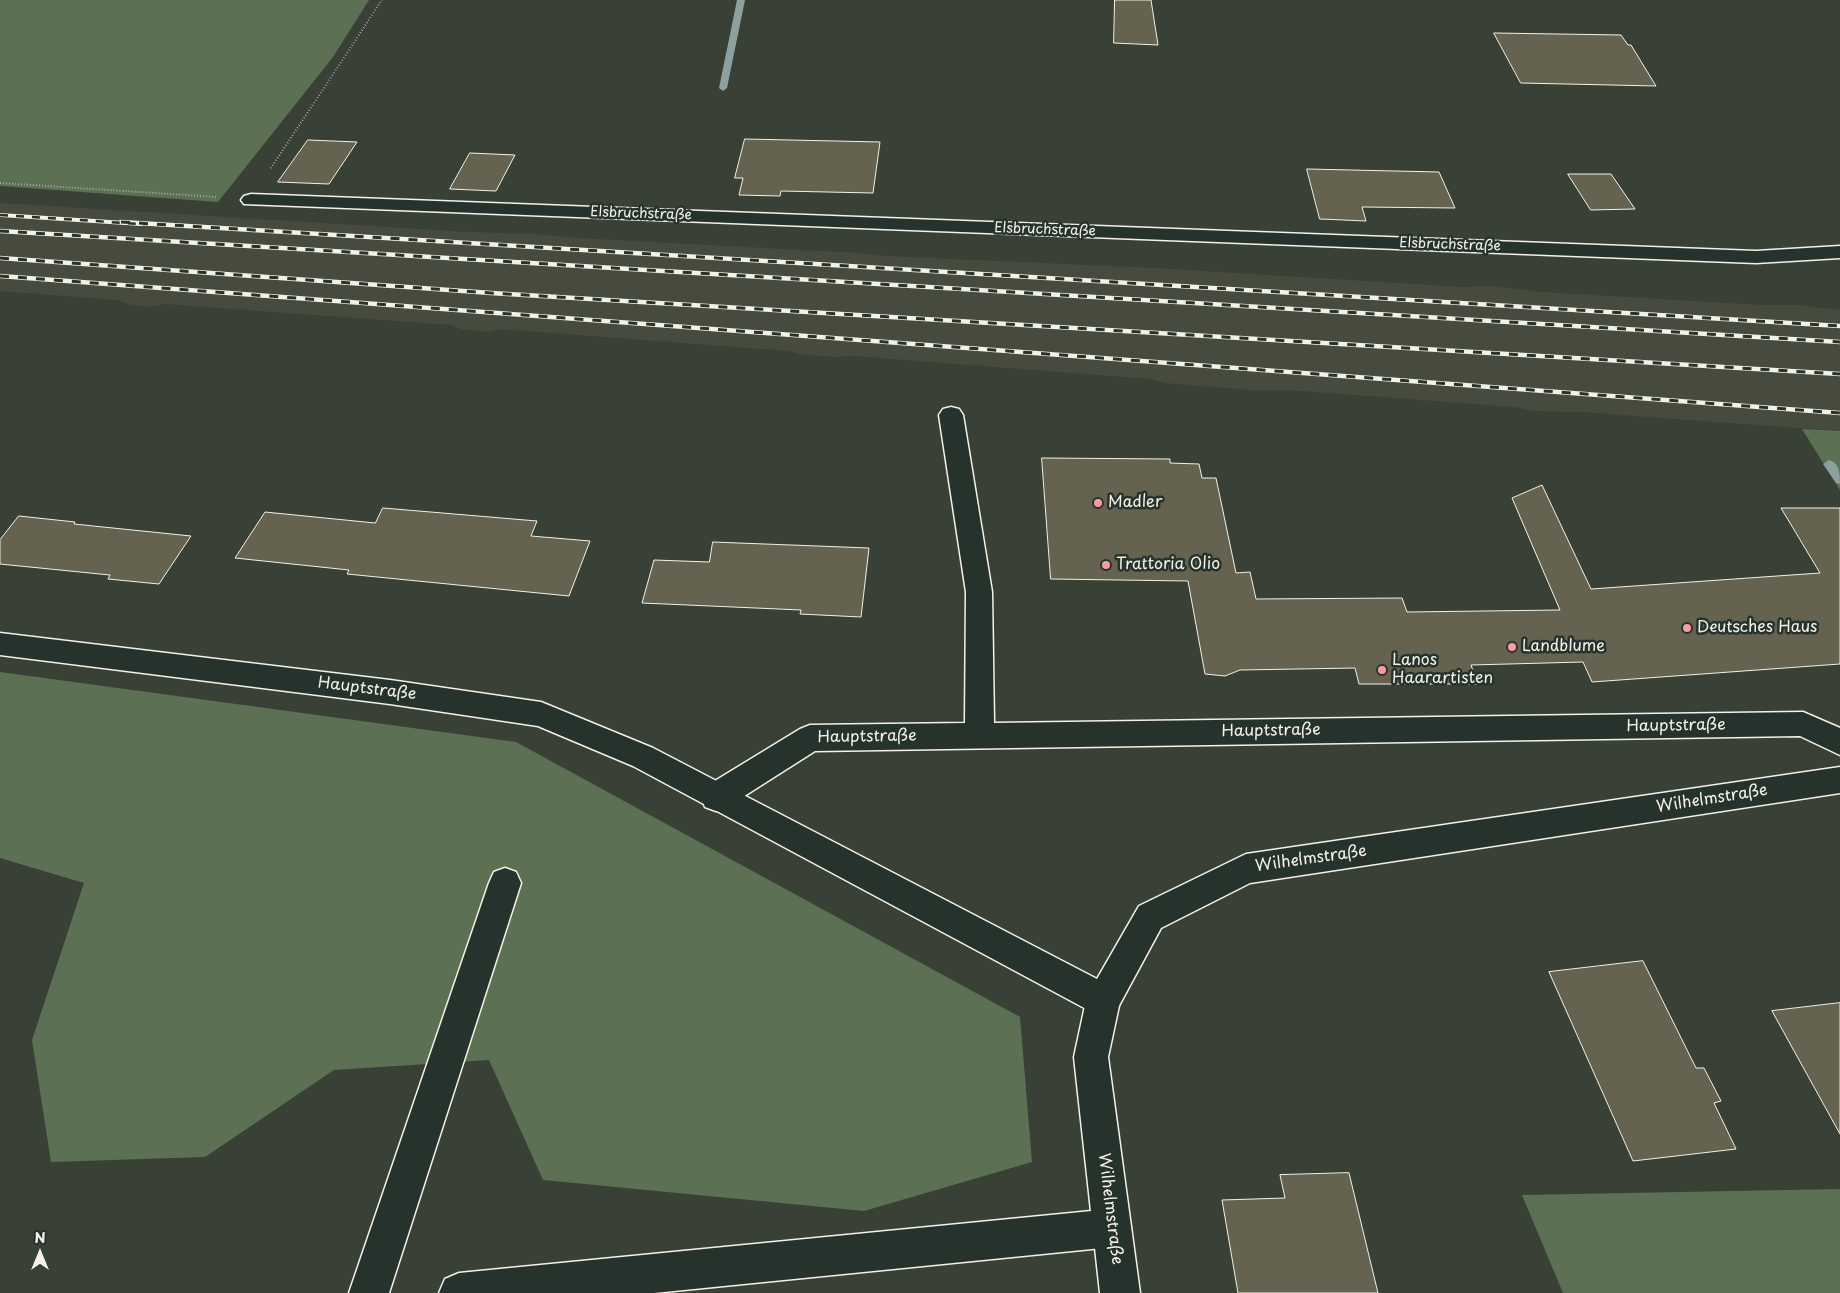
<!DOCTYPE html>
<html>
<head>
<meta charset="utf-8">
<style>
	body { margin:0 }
	#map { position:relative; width:1840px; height:1293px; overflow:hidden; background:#394137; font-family:"Playpen Sans",sans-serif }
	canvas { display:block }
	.north { position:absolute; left:15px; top:1228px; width:50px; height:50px; -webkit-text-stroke:4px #26332d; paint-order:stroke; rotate:0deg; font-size:14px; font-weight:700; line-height:20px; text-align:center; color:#f4f1e8 }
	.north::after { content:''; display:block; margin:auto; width:18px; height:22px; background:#f4f1e8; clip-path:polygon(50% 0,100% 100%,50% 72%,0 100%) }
</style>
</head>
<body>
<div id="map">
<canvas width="1840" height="1293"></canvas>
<div class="north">N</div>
</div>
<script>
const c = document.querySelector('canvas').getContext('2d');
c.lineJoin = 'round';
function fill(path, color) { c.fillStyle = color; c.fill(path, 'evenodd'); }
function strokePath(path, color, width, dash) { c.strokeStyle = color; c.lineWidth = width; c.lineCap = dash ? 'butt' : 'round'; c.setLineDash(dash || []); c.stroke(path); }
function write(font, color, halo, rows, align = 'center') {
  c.font = font + ' "Playpen Sans",sans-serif'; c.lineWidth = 5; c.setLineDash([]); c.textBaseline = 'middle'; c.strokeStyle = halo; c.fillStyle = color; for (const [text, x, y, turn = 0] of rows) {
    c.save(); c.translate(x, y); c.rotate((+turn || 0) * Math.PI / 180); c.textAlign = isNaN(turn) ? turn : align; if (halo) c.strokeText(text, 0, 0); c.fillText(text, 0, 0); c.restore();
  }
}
const built = new Path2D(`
	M0,203L467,232L534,234L577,238L857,253L885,256L1154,268L1463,287L1488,286L1542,292L1760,305H1798L1840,310V431L1581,412L1535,411L1514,407L1303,391L1250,390L1165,383L1150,379L854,356L834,357L801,354L788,351L500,329L489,332L461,329L451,325L165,304L148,307L130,305L117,300L0,291Z`);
const green = new Path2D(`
	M0,0H369L333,57L218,202L0,186Z
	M1802,429L1840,431V490Z
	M0,672L516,742L1020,1017L1032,1162L864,1211L543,1180L489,1060L334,1070L205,1157L51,1162L32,1040L84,883L0,858Z
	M1840,1189V1293H1563L1522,1195Z`);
const stream = new Path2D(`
	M737,0H745L727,88L723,91L719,88Z
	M1829,460C1840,463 1840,475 1840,484L1836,483L1823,464Z`);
const building = new Path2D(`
	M1115,0H1151L1158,45L1114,43Z
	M1494,33L1621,35L1628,45H1631L1656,86L1521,83Z
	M745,139L880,142L873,193L781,191L780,196L739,195L743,178H735Z
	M308,140L357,142L329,184L278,182Z
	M470,153L515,155L496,191L450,189Z
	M1307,169L1439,172L1455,208L1362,207L1366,221L1320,219Z
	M1568,174H1611L1635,209L1591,210Z
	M1042,458L1170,459V463L1199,464L1202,478H1216L1236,573L1250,572L1256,599L1402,598L1407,612L1560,610L1512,498L1542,485L1591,589L1820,573L1781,508H1840V664L1592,682L1583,662L1471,665L1478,684H1359L1355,668L1240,670L1225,676L1205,674L1188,581L1051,579Z
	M383,508L537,521L531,536L590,541L569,596L347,574L349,570L235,558L265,512L375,523Z
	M19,516L75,522L74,524L191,536L159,584L108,579L110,575L0,564V540Z
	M713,542L869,548L861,617L800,614L801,610L642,603L654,560L709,562Z
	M1643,961L1696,1068H1704L1721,1101L1714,1103L1736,1149L1633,1161L1549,972Z
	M1840,1003V1134L1772,1011Z
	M1349,1173L1378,1293H1238L1222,1200L1285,1198L1280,1175Z`);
const path = new Path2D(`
	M271,168L382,0
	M0,183L217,197`);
const lane = new Path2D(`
	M951,407L959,409L963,415L992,592L994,723L1803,712L1840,728V755L1800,736L815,751L727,807L716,811L705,807L701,797L705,787L800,729L810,725L965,723L966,592L939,415L943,409Z
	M505,868L516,872L521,883L389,1293H349L489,883L494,872Z
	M1112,1209L1125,1215L1131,1228L1125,1241L1112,1247L654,1293H439L445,1279L459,1273Z`);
const street = new Path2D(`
	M251,194L1756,251L1840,246V258L1756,263L244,204L241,200L244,196Z
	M1103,984L1115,989L1120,1001L1108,1057L1140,1293H1100L1074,1057L1086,1001L1091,989Z`);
const secondary = new Path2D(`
	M0,633L390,680L541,702L653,748L1097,979L1139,906L1246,854L1840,767V793L1250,883L1161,928L1115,1013L1103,1018L633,766L538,726L390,704L0,655Z`);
const railFar1 = new Path2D(`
	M0,215L141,224`);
const rail = new Path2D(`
	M121,222L1840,326
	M0,231L1840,342
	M0,258L491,293L1840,374
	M0,276L1840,413`);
const markers = [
	[1098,503,5,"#ff9aa2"],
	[1106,565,5,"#ff9aa2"],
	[1687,628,5,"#ff9aa2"],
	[1512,647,5,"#ff9aa2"],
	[1382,670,5,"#ff9aa2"]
];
const farStreetnames = [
	["Elsbruchstraße",641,214,2],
	["Elsbruchstraße",1045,230,2],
	["Elsbruchstraße",1450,245,2]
];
const poiNames = [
	["Madler",1108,503],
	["Trattoria Olio",1116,565],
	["Deutsches Haus",1697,628],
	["Landblume",1522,647],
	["Lanos",1392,661],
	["Haarartisten",1392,679]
];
const streetNames = [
	["Hauptstraße",367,689,7],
	["Hauptstraße",1676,726,-1],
	["Hauptstraße",1271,731,-1],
	["Hauptstraße",867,737,-1],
	["Wilhelmstraße",1712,799,-9],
	["Wilhelmstraße",1311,859,-8],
	["Wilhelmstraße",1110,1209,83]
];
fill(built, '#464b3e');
fill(green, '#5c7053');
fill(stream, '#8ca09e');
fill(building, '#65634f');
strokePath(building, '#f4f1e8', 1);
strokePath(lane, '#f4f1e8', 3);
strokePath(street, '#f4f1e8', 3);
strokePath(secondary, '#f4f1e8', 3);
strokePath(path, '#f4f1e8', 2, [0.5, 2.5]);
fill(lane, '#26332d');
fill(street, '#26332d');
fill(secondary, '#26332d');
strokePath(railFar1, '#f4f1e8', 4);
strokePath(rail, '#f4f1e8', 4.5);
strokePath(railFar1, '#26332d', 2.5, [8]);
strokePath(rail, '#26332d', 3, [9]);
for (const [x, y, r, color] of markers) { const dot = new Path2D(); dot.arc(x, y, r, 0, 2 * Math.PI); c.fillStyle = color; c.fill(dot); strokePath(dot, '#26332d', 2); }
write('14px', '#f4f1e8', '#26332d', farStreetnames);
write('16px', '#f4f1e8', '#26332d', poiNames, 'left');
write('16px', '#f4f1e8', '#26332d', streetNames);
</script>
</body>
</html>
